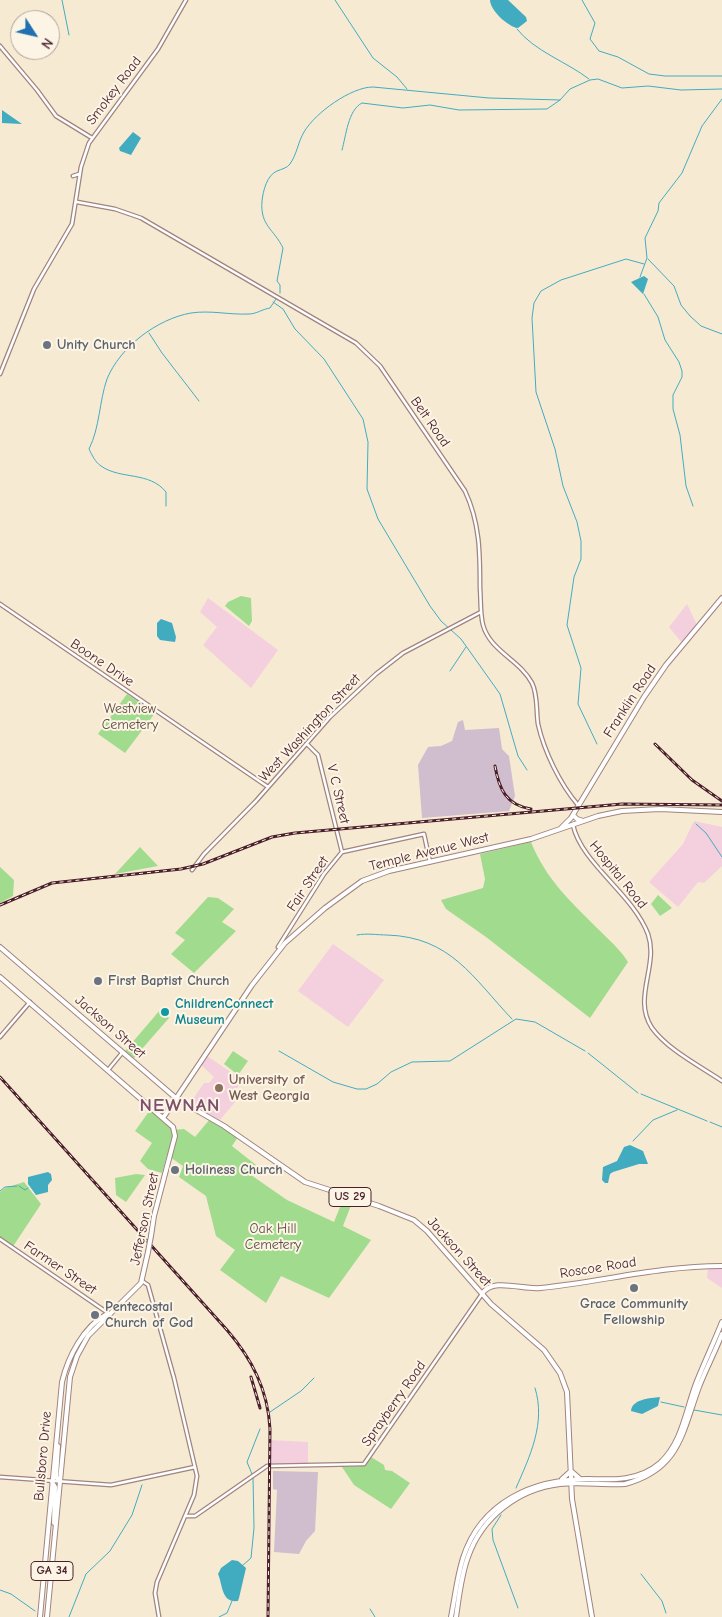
<!DOCTYPE html>
<html>
<head>
<meta charset="utf-8">
<style>
	body { margin:0 }
	#map { position:relative; width:722px; height:1617px; overflow:hidden; background:#f7ead3; font-family:"Comic Neue",sans-serif }
	canvas { display:block }
	.north { position:absolute; left:10px; top:10px; width:50px; height:50px; box-sizing:border-box; background:#fcf5e5; border:1px solid #b59f9b; border-radius:50%; rotate:125deg; font-size:14px; font-weight:700; line-height:20px; text-align:center; color:#4a1f2b }
	.north::after { content:''; display:block; margin:auto; width:18px; height:22px; background:#1f6fb2; clip-path:polygon(50% 0,100% 100%,50% 72%,0 100%) }
</style>
</head>
<body>
<div id="map">
<canvas width="722" height="1617"></canvas>
<div class="north">N</div>
</div>
<script>
const c = document.querySelector('canvas').getContext('2d');
c.lineJoin = 'round';
function fill(path, color) { c.fillStyle = color; c.fill(path, 'evenodd'); }
function strokePath(path, color, width, dash) { c.strokeStyle = color; c.lineWidth = width; c.lineCap = dash ? 'butt' : 'round'; c.setLineDash(dash || []); c.stroke(path); }
function write(font, color, halo, rows, align = 'center') {
  c.font = font + ' "Comic Neue",sans-serif'; c.lineWidth = 4; c.setLineDash([]); c.textBaseline = 'middle'; c.strokeStyle = halo; c.fillStyle = color; for (const [text, x, y, turn = 0] of rows) {
    c.save(); c.translate(x, y); c.rotate((+turn || 0) * Math.PI / 180); c.textAlign = isNaN(turn) ? turn : align; if (halo) c.strokeText(text, 0, 0); c.fillText(text, 0, 0); c.restore();
  }
}
const built = new Path2D(`
	M208,598L278,650L251,688L203,645L217,627L200,612Z
	M687,604L698,627L683,644L669,627Z
	M694,821L722,827V866L704,883L698,882L678,907L649,882L683,844Z
	M333,944L384,980L348,1027L298,991Z
	M207,1056L244,1081L233,1092L240,1096L220,1120L190,1103L204,1083H209L214,1077L201,1065Z
	M708,1266H722V1288L707,1278Z
	M269,1440L308,1442V1466L270,1465Z`);
const industrial = new Path2D(`
	M463,720L465,730L499,728L502,749L509,756L515,796L509,811L422,818L418,765L428,747L441,746L452,741L458,722Z
	M273,1471L318,1472L315,1531L306,1541L299,1554L274,1552L277,1490L273,1489Z`);
const green = new Path2D(`
	M241,596L251,598L252,621L249,626L225,606L228,602Z
	M127,694L155,713L125,753L98,734Z
	M531,842C546,879 569,900 597,928C608,939 620,949 628,962L590,1018L486,937L446,909L441,900L483,888L485,879L480,854Z
	M140,847L158,866L115,874Z
	M0,867L14,880L13,896L0,903Z
	M658,895L672,908L660,916L651,904Z
	M208,897L218,898L234,909L222,922L236,931L194,973L171,954L185,940L175,933Z
	M160,1010L169,1018L134,1058L125,1051Z
	M233,1051L248,1061L238,1075L224,1064Z
	M150,1110L173,1130L184,1129L195,1137L210,1119L238,1137L232,1146L256,1165L251,1175L287,1200L334,1222L344,1197L353,1200L343,1226L371,1240L329,1298L281,1276L266,1303L220,1270L235,1250L216,1236L206,1196L179,1177L183,1166L167,1155L162,1173L148,1169L140,1161L152,1143L135,1131Z
	M136,1174L145,1175L126,1202L116,1195L115,1178Z
	M24,1182L41,1204L12,1248L0,1239V1192L5,1188Z
	M371,1457L384,1465L385,1470L392,1471L410,1483L391,1509L354,1485L342,1467L364,1466Z`);
const water = new Path2D(`
	M490,0H508L526,17L527,21L518,28C508,27 490,10 490,0Z
	M2,110L22,124L2,123Z
	M133,132L141,138L131,155L120,151L119,148Z
	M644,276L648,279L643,294L631,282Z
	M161,619L172,623L176,637L175,642L160,640L157,636V623Z
	M630,1145L643,1151L648,1164H639L613,1172L610,1174L608,1183H605L602,1180L603,1167L617,1161L624,1147Z
	M48,1172L51,1174L52,1180L48,1185V1192L36,1195L28,1184V1177Z
	M660,1397L658,1406L642,1414L631,1411C632,1399 650,1398 660,1397Z
	M232,1560L238,1561L246,1568L239,1598L238,1601C221,1603 223,1585 218,1574L221,1568Z`);
const stream = new Path2D(`
	M62,0L69,35
	M335,0L373,58L397,77L407,89
	M582,0L595,23L590,39L599,51L618,57L649,74L665,76H722
	M517,29C534,51 567,62 589,79
	M342,150C346,136 348,110 362,103L403,108L430,105L459,110L547,109L560,100L570,89L590,80L598,79L622,88L648,86L681,90L722,89
	M648,259L674,286L681,305L690,316L701,326L722,334
	M640,277L647,258L645,238L658,211L659,203L682,173L702,126L722,99
	M280,293V285L277,281L283,248C274,229 260,226 262,201C263,191 267,175 277,171C282,169 287,168 290,164C297,154 298,142 304,132C315,113 351,87 373,87L489,98L560,100
	M644,294L658,317L665,340L679,362L682,371V377L673,395V409L680,435L686,486L693,506
	M273,302L283,309L295,329L324,359L363,419L368,442L367,489L378,519L430,606L441,621L461,639L500,694L518,756L527,770
	M149,333L162,353L199,401
	M166,506V492C149,471 121,480 101,466C95,462 92,455 89,449C100,427 99,402 107,379C120,347 157,319 191,313C211,310 229,315 249,314C256,314 263,309 270,308L276,299
	M450,671L466,647
	M597,744L578,704L581,668L567,625L574,577L581,559V541L577,522L563,486L555,449L536,392L532,318L534,303L541,291L561,280L626,259L644,264
	M696,824L706,833L722,857
	M357,935C367,933 377,935 387,935C451,937 473,978 512,1019
	M279,1051L333,1082L357,1089H366L377,1084L391,1072L412,1062L450,1061L516,1019L535,1022L585,1051
	M588,1053L638,1093
	M641,1094L707,1121
	M710,1122L722,1127
	M633,1141L653,1120L677,1110
	M19,1186L25,1190L28,1188
	M0,1191L5,1187L17,1186
	M661,1402L684,1407
	M694,1410L722,1415
	M270,1412L301,1391L314,1378
	M252,1474L247,1462L260,1429
	M516,1488C530,1456 546,1423 535,1388
	M501,1515L492,1529L493,1540L518,1608
	M242,1566L251,1558L254,1528L253,1477
	M641,1574L662,1601L666,1613
	M0,1590L11,1594L35,1611
	M370,1609L375,1617
	M69,1617L86,1574L110,1551L132,1515L142,1485
	M219,1617L227,1613L232,1601`);
const minor = new Path2D(`
	M0,46L37,90L56,116L92,138
	M73,176L79,174
	M77,202L115,209L141,218L356,343L380,366L465,491C480,523 480,553 480,588C481,600 480,613 483,625C490,651 520,660 532,683C538,695 536,710 538,724C544,751 560,784 578,805
	M0,374L34,289L72,224L81,167L89,143L158,49L186,0
	M0,604L268,787
	M307,744L318,755L342,852
	M573,825C581,863 633,894 648,934C659,966 632,998 652,1028C668,1050 700,1066 722,1081
	M192,870L204,854L256,801L330,717L376,674L403,653L481,612
	M278,947L324,874L342,852L424,834L430,862
	M0,1037L30,1002
	M108,1070L122,1053
	M0,1239L108,1313
	M142,1281L148,1285L174,1378L197,1476L194,1495L157,1582L155,1593L159,1617
	M0,1477L111,1485L195,1467
	M186,1516H195L267,1466L364,1464L482,1294`);
const major = new Path2D(`
	M573,815L577,819L583,821
	M561,828L571,818L644,697L666,665L722,598
	M0,947L177,1099L224,1126L305,1182L379,1206L414,1220L427,1231L491,1304L544,1350L560,1373L567,1392L572,1499L592,1617
	M0,977L173,1127L175,1136L154,1216L151,1236
	M163,1118L252,985L285,943L325,908L362,881L389,871L531,839L598,816L622,811L660,809L722,812
	M482,1294C492,1277 523,1290 540,1288C601,1282 658,1266 722,1266
	M58,1446L56,1477L60,1482
	M562,1479L571,1471L579,1478
	M52,1482L55,1487L54,1523
	M40,1617L62,1382C68,1357 83,1327 107,1314
	M47,1617L70,1377L77,1356L88,1336L141,1283L148,1252
	M451,1617C455,1597 457,1577 463,1558C481,1502 533,1479 588,1479C614,1480 639,1481 660,1463C683,1442 686,1408 697,1381C705,1361 714,1342 722,1322
	M456,1617C459,1597 461,1576 468,1557C482,1517 518,1489 560,1484C581,1482 603,1485 625,1484C680,1469 682,1433 699,1387C706,1369 715,1352 722,1334`);
const rail = new Path2D(`
	M655,744L692,780L722,801
	M495,766C499,789 506,805 531,809
	M0,905L52,883L181,869L203,864L272,837L295,833L622,804L722,805
	M0,1077L227,1330C252,1359 268,1390 270,1429L268,1617
	M251,1377L260,1408`);
const majorBridge = new Path2D(`
	M148,1252L151,1236`);
const markers = [
	[47,345,5,"#6b7280"],
	[98,981,5,"#6b7280"],
	[165,1012,5,"#0f9aa8"],
	[219,1088,5,"#8d6e63"],
	[175,1170,5,"#6b7280"],
	[634,1288,5,"#6b7280"],
	[95,1315,5,"#6b7280"]
];
const shields = [
	[350,1197,42],
	[52,1571,42]
];
const shieldNames = [
	["US 29",350,1197],
	["GA 34",52,1571]
];
const streetNames = [
	["Smokey Road",114,91,-53],
	["Belt Road",430,422,55],
	["Boone Drive",102,663,34],
	["Franklin Road",630,701,-57],
	["West Washington Street",310,728,-47],
	["V C Street",338,794,77],
	["Temple Avenue West",429,852,-14],
	["Hospital Road",618,875,51],
	["Fair Street",308,884,-56],
	["Jackson Street",110,1027,41],
	["Jefferson Street",145,1219,-78],
	["Jackson Street",459,1252,48],
	["Farmer Street",60,1268,34],
	["Roscoe Road",598,1268,-9],
	["Sprayberry Road",394,1404,-55],
	["Bullsboro Drive",43,1456,-85]
];
const worshipNames = [
	["Unity Church",57,345],
	["First Baptist Church",108,981],
	["Holiness Church",185,1170],
	["Grace Community",634,1304,"center"],
	["Fellowship",634,1320,"center"],
	["Pentecostal",105,1307],
	["Church of God",105,1323]
];
const parkNames = [
	["Westview",130,709],
	["Cemetery",130,725],
	["Oak Hill",273,1229],
	["Cemetery",273,1245]
];
const cultureNames = [
	["ChildrenConnect",175,1004],
	["Museum",175,1020]
];
const educationNames = [
	["University of",229,1080],
	["West Georgia",229,1096]
];
const districtNames = [
	["NEWNAN",180,1106]
];
fill(built, '#f4cfde');
fill(industrial, '#d0bdce');
fill(green, '#a1db8e');
fill(water, '#41acc0');
strokePath(stream, '#41acc0', 1);
strokePath(minor, '#a0847f', 5);
strokePath(major, '#a0847f', 6);
strokePath(minor, '#fff', 2.5);
strokePath(major, '#fff', 4);
strokePath(rail, '#4a1f2b', 3);
strokePath(rail, '#fcf5e5', 1, [4]);
strokePath(majorBridge, '#a0847f', 6, []);
strokePath(majorBridge, '#fff', 4);
for (const [x, y, r, color] of markers) { const dot = new Path2D(); dot.arc(x, y, r, 0, 2 * Math.PI); c.fillStyle = color; c.fill(dot); strokePath(dot, '#fcf5e5', 2); }
for (const [x, y, w] of shields) { const box = new Path2D(); box.roundRect(x - w / 2, y - 9.5, w, 19, 4); c.fillStyle = '#fcf5e5'; c.fill(box); strokePath(box, '#4a1f2b', 1); }
write('bold 12px', '#4a1f2b', null, shieldNames);
write('14px', '#4a1f2b', '#fcf5e5', streetNames);
write('bold 14px', '#5b616d', '#fcf5e5', worshipNames, 'left');
write('14px', '#604e44', '#fcf5e5', parkNames);
write('bold 14px', '#0d838f', '#fcf5e5', cultureNames, 'left');
write('bold 14px', '#785e54', '#fcf5e5', educationNames, 'left');
c.letterSpacing = '1px';
write('bold 19px', '#7d506d', '#fcf5e5', districtNames);
c.letterSpacing = '0px';
</script>
</body>
</html>
